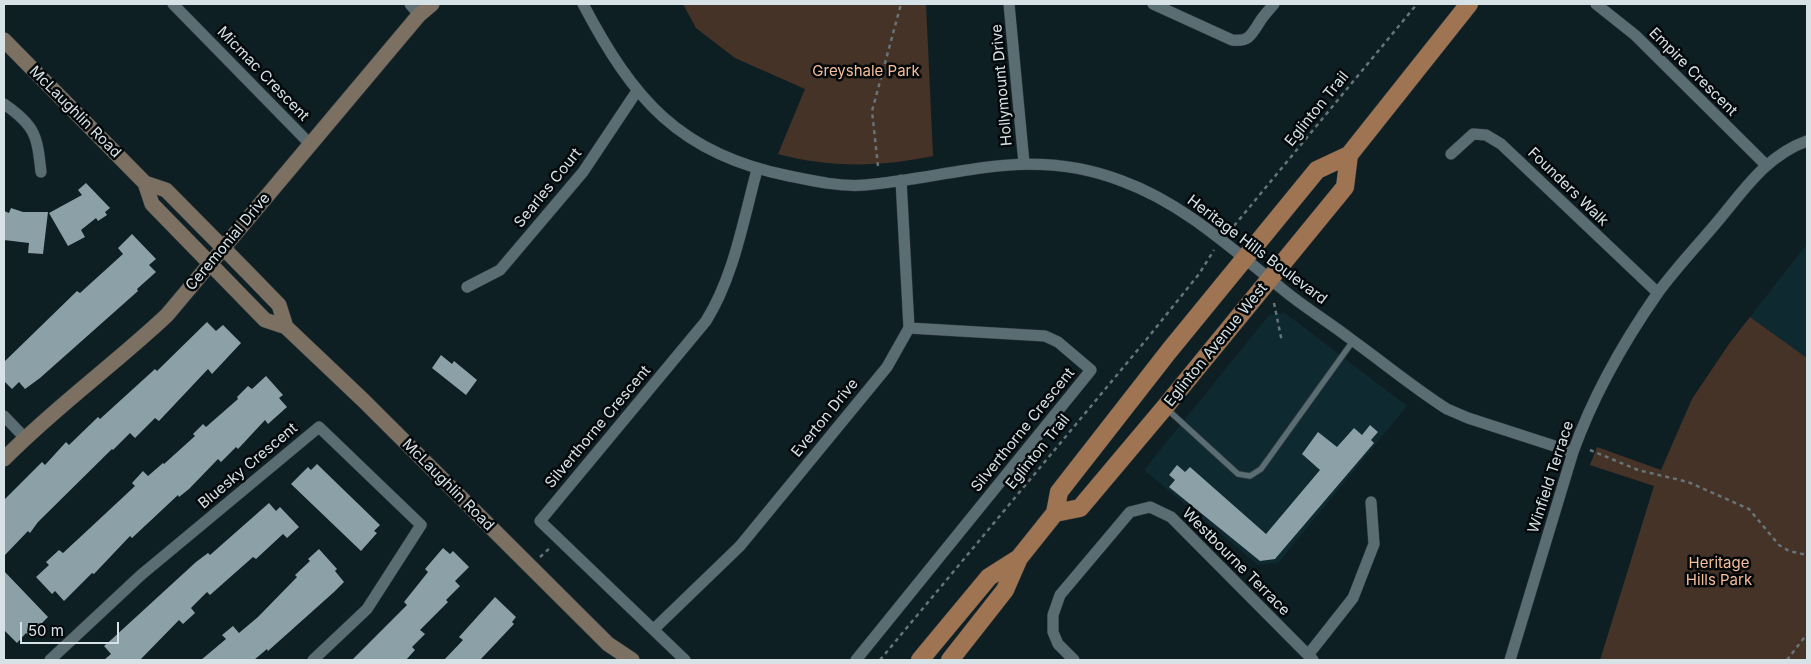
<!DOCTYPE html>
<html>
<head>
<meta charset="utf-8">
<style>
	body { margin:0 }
	#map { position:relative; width:1811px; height:664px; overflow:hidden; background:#0e1f24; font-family:Inter,sans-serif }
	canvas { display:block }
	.frame { position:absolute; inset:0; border:5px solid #d7e2e6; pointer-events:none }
	.scale { position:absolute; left:20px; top:622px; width:99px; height:22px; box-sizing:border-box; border:2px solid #d7e2e6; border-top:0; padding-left:6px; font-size:15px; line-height:18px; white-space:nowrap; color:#d7e2e6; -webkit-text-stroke:4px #03080a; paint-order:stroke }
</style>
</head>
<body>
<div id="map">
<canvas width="1811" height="664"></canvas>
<div class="frame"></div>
<div class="scale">50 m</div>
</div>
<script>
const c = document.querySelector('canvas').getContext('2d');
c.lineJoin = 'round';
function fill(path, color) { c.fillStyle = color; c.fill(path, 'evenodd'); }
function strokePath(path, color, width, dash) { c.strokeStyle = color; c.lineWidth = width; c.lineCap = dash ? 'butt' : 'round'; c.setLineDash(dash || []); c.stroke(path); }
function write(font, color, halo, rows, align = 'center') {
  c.font = font + ' Inter,sans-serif'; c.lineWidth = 5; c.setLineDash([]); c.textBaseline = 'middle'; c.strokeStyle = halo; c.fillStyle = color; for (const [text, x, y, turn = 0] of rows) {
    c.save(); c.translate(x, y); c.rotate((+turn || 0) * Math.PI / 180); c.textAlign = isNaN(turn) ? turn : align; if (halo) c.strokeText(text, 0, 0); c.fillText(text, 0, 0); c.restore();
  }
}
const built = new Path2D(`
	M1807,244V358L1750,317Z
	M1285,313L1407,406L1278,563L1258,565L1144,470L1269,315Z`);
const green = new Path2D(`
	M683,4H926L933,156C880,167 830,168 778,154L805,89L735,58L696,28Z
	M1750,317L1807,358V660H1600L1654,486L1590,465L1597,447L1661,470L1692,399L1729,344Z`);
const building = new Path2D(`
	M86,183L110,208L105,212L107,215L98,221L96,218L81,230L85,237L68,246L49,213L82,195L78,190Z
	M11,208L23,212H48L43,254L28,253L29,243L4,240V211L9,213Z
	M132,234L156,259L149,265L156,272L137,289L138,291L40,378L25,389L19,382L12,389L4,381V362L77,291L80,293L123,254L118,248Z
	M207,322L216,331L223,325L241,343L212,374L208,369L159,421L155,418L135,438L130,433L113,450L112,449L38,522L30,533L28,531L4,556V500L42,462L45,465L66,442L69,445L98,417L100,419L155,369L157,371Z
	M441,355L452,364L454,361L477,380L466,395L432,368Z
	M266,376L283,395L279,398L287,407L268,424L265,420L238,449L236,447L221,462L218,459L189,489L179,497L178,495L132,538L130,536L94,574L92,573L64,601L55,591L52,594L36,577L49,565L46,562L59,550L63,553L90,528L135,486L132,483L143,471L148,476L163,463L164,464L195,436L193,434L203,424L206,427L238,399L237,397L248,386L252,389Z
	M1370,425L1378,432L1371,440L1374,443L1275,559L1260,561L1169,487L1175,480L1169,475L1177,465L1185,472L1190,467L1266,534L1320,470L1302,454L1318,432L1337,447L1354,428L1362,435Z
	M317,464L380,525L374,531L377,533L361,551L291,484L308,467L311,470Z
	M269,503L276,511L280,507L299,527L287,538L283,534L256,559L253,557L210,595L207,592L191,608L195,613L183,624L179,620L140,660H104L111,654L104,646L112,639L196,562L208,553L210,555Z
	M443,548L450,554L453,551L469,567L455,581L460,586L446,600L448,602L420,630L425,634L412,647L415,650L406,660H352L407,605L404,602L428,572L425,569Z
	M319,549L337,569L335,571L344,582L334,592L268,651L267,649L254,660H201L226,639L222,635L233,626L239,633L258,617L297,577L295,575L310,561L308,559Z
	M4,571L48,617L29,636L26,633L17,643L4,630Z
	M495,597L516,617L512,622L514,624L480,660H444L463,640L459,637Z`);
const path = new Path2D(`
	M878,166L872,111L901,4
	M1229,232L1417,4
	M1274,303L1282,342
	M1590,450L1638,470L1688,482L1749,509L1779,545L1789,551L1807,555
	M540,557L551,547
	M880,660L1146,340L1199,274L1214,250
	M1787,660L1807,634`);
const lane = new Path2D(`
	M1167,409L1238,474L1250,476L1261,469L1353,341`);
const street = new Path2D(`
	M173,4L310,144
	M410,4L419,15
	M583,4C633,99 679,154 789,176C813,181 840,187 865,185C957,177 1029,145 1122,181C1185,204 1234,251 1286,292C1307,309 1330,323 1352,340C1384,363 1414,388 1447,409L1468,418L1573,452
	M1009,4L1024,163
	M1153,4L1232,40C1248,42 1251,36 1259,23C1263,16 1269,10 1274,4
	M1596,4L1635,35L1765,164
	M4,104C36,126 37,136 41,172
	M1451,154L1473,134L1486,135L1501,144L1658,293
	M467,287L500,270L583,172L637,91
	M4,416L25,438
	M654,629L740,546L887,367L909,328L901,180
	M1308,655L1353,598L1374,544L1371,502
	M50,660L141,575L319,427L421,525L367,609L313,660
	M685,660L540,521L706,321C734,276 743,221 757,170
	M856,660L1091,370L1058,342L1045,336L909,328
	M1074,660L1058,644L1053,632V615L1060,595L1130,512L1150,507L1171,517L1313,660
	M1510,660L1573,452C1593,396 1623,343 1657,294C1675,269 1698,245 1718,221C1744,190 1767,155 1807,141`);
const secondary = new Path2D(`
	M4,40L145,183L166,190L246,271L279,305L286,327
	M145,183L152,204L265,320L286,327L364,401L608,644L632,660
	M4,459C55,407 114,365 167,315L419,15L432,4`);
const primary = new Path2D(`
	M1055,513L1080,508L1165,407L1345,187L1349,155
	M920,660L989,577L1019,558
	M950,660L1005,590L1019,558L1055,513L1059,492L1169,351L1317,170L1349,155L1469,4`);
const parkNames = [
	["Greyshale Park",866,71],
	["Heritage",1719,563],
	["Hills Park",1719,580]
];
const streetNames = [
	["Empire Crescent",1693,72,45],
	["Micmac Crescent",263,74,46],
	["Hollymount Drive",1002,85,-95],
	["Eglinton Trail",1317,109,-51],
	["McLaughlin Road",75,112,45],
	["Founders Walk",1568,187,44],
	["Searles Court",548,188,-51],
	["Ceremonial Drive",228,242,-50],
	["Heritage Hills Boulevard",1257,250,37],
	["Eglinton Avenue West",1216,345,-51],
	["Everton Drive",825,418,-51],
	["Silverthorne Crescent",598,427,-50],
	["Silverthorne Crescent",1023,430,-51],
	["Eglinton Trail",1038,452,-51],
	["Bluesky Crescent",248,466,-40],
	["Winfield Terrace",1551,477,-72],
	["McLaughlin Road",448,485,45],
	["Westbourne Terrace",1236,562,45]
];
fill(built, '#0f2931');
fill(green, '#463327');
fill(building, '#8ca0a7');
strokePath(lane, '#2f383d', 7);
strokePath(street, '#2f383d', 12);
strokePath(secondary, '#2f383d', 16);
strokePath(primary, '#2f383d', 19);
strokePath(path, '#667479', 2.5, [4, 4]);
strokePath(lane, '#5a6d73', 5.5);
strokePath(street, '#5a6d73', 11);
strokePath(secondary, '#7c7062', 15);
strokePath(primary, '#9f7452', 18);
write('15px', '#f7bd99', '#03080a', parkNames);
write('15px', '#d7e2e6', '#03080a', streetNames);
</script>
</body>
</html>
